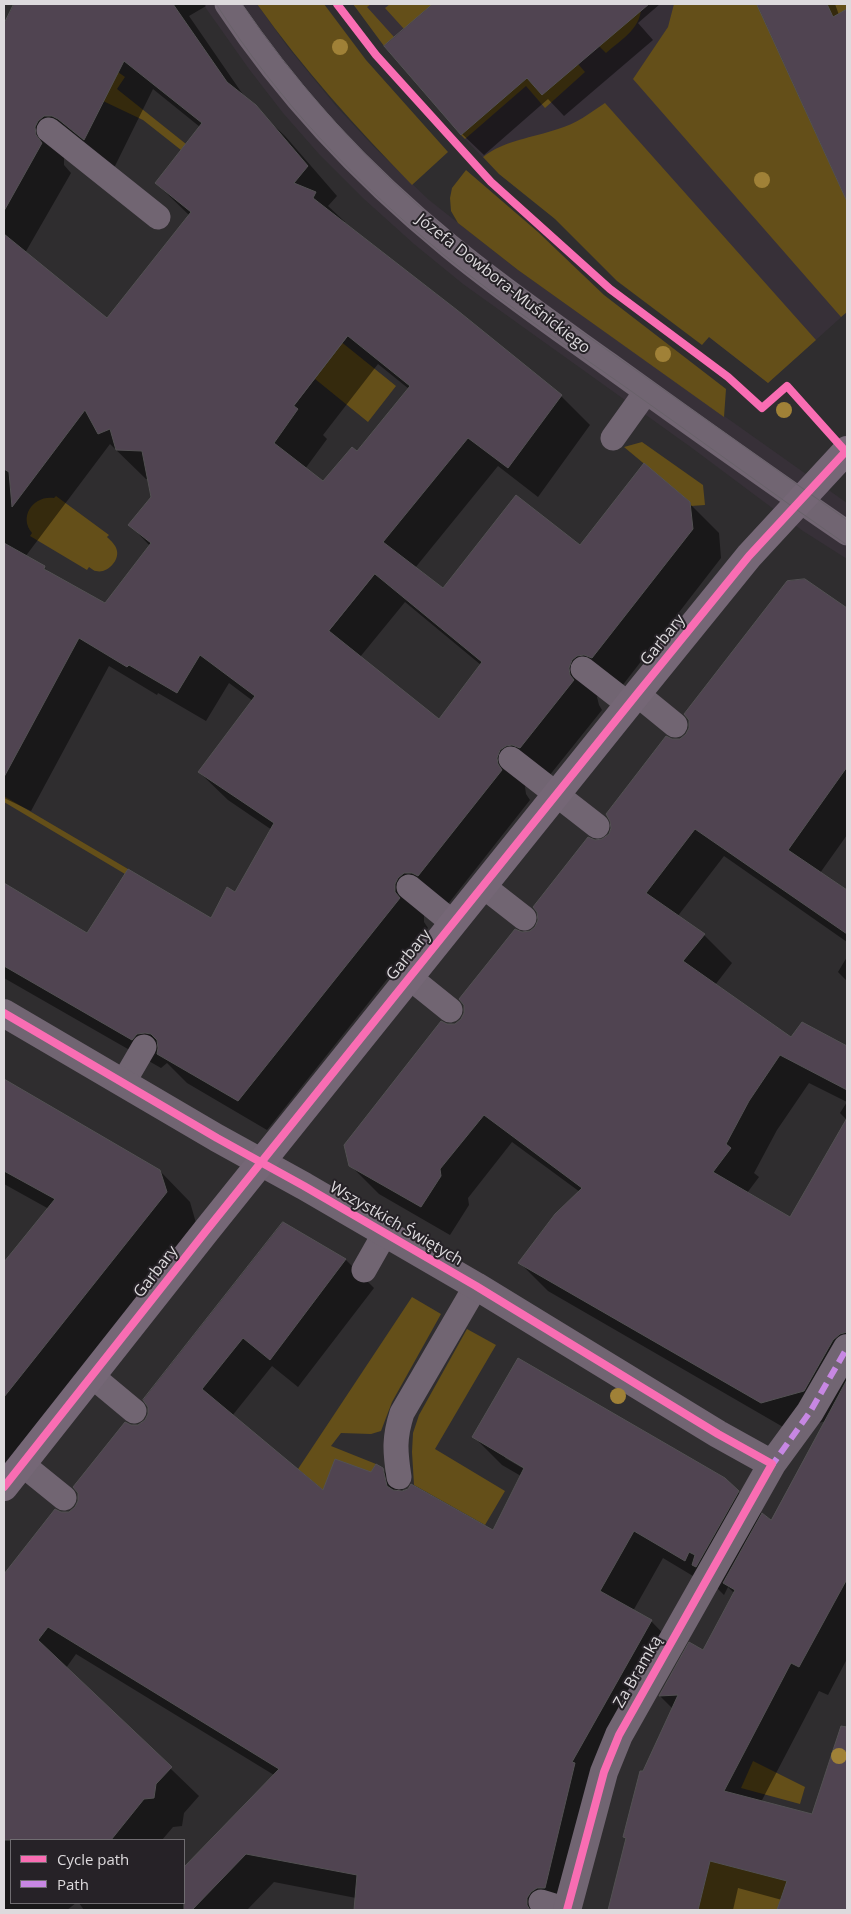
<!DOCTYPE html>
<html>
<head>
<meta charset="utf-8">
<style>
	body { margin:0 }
	#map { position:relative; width:851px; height:1914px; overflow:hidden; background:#2f2d2f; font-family:"Open Sans",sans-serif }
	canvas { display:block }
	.frame { position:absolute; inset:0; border:5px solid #dddadd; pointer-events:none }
	.legend { position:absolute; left:10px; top:1839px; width:175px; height:65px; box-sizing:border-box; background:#262227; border:1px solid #6f6c70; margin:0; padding:6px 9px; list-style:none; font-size:15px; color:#dddadd }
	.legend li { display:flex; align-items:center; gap:10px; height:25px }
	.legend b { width:25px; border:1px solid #6f6c70 }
</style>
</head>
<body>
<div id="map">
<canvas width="851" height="1914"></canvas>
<div class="frame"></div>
<ul class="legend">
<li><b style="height:6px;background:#f96db3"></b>Cycle path</li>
<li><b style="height:6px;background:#c787e3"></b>Path</li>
</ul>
</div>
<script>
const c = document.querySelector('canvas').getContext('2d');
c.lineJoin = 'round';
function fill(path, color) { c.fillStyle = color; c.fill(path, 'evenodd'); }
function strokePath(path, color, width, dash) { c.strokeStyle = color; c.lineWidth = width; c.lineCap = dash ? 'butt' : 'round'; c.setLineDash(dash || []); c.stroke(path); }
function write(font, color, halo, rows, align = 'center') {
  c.font = font + ' "Open Sans",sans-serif'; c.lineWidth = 4; c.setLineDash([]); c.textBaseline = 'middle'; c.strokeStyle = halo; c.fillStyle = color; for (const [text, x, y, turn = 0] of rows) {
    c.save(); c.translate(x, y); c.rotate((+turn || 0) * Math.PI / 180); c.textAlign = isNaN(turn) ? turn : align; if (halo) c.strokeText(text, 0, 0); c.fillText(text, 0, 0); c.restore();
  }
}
const built = new Path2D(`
	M203,4H257L287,46L336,106L376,149L429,200L518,270L847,503V559L803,531L692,448L463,284L414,244L364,199L319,154L283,113L249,69Z
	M353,4H757L847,201V312L768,383L499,174L461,135L384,46Z`);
const green = new Path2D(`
	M257,4H324L366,60L448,152L412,185C356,127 303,69 257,4Z
	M353,4H371L367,7L394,37L384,46Z
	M390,4H433L404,29L385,8Z
	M621,4H641C643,27 622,39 606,53L599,46L632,18Z
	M674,4H757L847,201V312L841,317L633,79L668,27Z
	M827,4H847V9L833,17Z
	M578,64L585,72L545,108L526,86L465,139L461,135L527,78L542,95Z
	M118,72L125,77L117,89L186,144L181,150L143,120L103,101Z
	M605,103L816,340L768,383L709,337L702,345L617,281L555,219L499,174L483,157C505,140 532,138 558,129C576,124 590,113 605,103Z
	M466,170L538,232L604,295L726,389L724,417L518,270L458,223L451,211L450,198L452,188Z
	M247,266L396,386L368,422L219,301Z
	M642,442L703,485L705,505L691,506L690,502L624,447Z
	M56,496L109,535L107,537C111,541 116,545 117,551C119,561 107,574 96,571C94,571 92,569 89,567L87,570L30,536L32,533C18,516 34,495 54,498Z
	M4,796L128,869L125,874L4,802Z
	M412,1297L441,1314L392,1402L381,1431L371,1434L341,1433L331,1446L376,1464L348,1511L298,1469Z
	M467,1329L496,1345L435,1449L505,1491L485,1525L414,1485L412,1452L413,1433L419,1415Z
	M753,1761L805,1787L800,1804L741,1788Z
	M710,1861L787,1881L777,1910H698Z`);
const shadow = new Path2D(`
	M15,4H204L206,6L189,16L246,99L285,136L337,196L328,206L345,222L344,224L457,311L561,396L590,425L538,497L498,466L415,568L443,590L580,547L689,503L719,533L721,558L622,686L601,689L597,697L599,705L602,710L549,776L529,779L525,787L526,794L530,800L448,904L424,914V922L428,928L267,1130L187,1083L167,1063L161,1068L4,978V885L88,935L211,919L236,894L272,830L228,800L199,772L253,701L229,683L206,721L158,693L157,695L109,666L31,811L4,798V27ZM153,89L200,127L156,183L190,216L107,320L25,253L71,173L64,165V157L114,168ZM378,364L409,389L357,453L323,483L305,469L327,439L323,435ZM110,444L146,479H148L152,497L130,525L150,546L105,605L50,574L44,567L25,557ZM405,602L481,665L440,721L360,657Z
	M434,4H660L638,23L653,40L564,116L548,99L484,155L462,134L385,46Z
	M760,4H835L839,15L847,10V197Z
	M805,580L847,610V835L820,873L846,891L847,889V942L724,856L677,917L704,935L732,963L715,985L792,1039L802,1024L847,1048V1120L840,1113L847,1102L809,1083L777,1130L754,1173L759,1177L747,1193L791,1219L847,1120V1659L828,1695L819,1691L761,1802L813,1816L823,1784L847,1790V1910H779L782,1900L738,1888L733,1910H609L627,1839L625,1837L644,1772L673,1709L660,1696L690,1644L703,1651L734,1593L728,1587L724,1595L715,1586L713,1588L663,1558L633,1611L651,1621L679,1650L601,1790L574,1910H356V1898L274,1882L247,1910H84L79,1903H184V1869L274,1775L76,1654L66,1668L199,1796L184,1813L182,1826L173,1827L162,1840H11V1903H76L67,1910H4V1576L56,1511L61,1513H69L76,1507L131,1426H139L146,1421L284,1224L346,1260L374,1288L298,1387L272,1366L232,1416L323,1492L382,1469L404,1491L494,1532L521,1476L502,1465L474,1437L738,1492L771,1522L826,1421L790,1431L548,1291L520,1263L580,1192L512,1142L468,1198L469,1205L450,1235L379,1194L350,1165L447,1025H455L462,1019L522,934L530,932L536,928L594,841H602L610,835L672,740H680L687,734ZM505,1455L530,1470L529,1472L505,1458Z
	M847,957V981L838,972Z
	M4,1082L160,1171L190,1202L196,1223L4,1465V1264L49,1209L4,1184Z`);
const building = new Path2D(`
	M14,4H173L227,82L256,105L308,166L294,183L316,192L313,198L457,310L562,395L508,468L468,438L383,542L443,588L516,495L580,545L644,463L690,502L693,529L592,658L584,655L577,656L572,660L569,668L570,675L574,680L520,748L512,745L506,746L500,750L497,758L498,764L502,770L418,876L412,873H404L398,878L395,884V892L400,898L238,1101L157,1054L158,1048L157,1040L151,1034L145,1033L137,1034L132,1040L4,966V883L87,933L128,869L211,918L227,887L235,892L274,823L198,772L255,696L200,655L177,693L129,665L127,667L79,638L4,777V543L45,566L44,569L105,603L151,543L128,525L151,497L142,451L116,450L110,429L98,434L85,410L12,507L9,472L4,469V234L107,318L191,212L155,183L202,123L124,61L84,140L58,119L52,116H44L38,121L35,127L36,135L42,143L4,211V24ZM348,336L410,386L357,451L352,447L323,481L274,443L298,409L294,406ZM375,574L482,662L439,719L329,631Z
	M433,4H649L542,95L527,78L461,135L384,46Z
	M757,4H827L833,17L847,9V201Z
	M805,579L847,608V767L788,850L847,890V934L695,829L646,893L705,934L683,961L791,1037L802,1022L847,1046V1090L780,1055L749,1101L726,1144L731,1148L713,1172L790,1217L847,1118V1332L840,1334L833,1340L804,1391L761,1403L518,1263L555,1214L582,1188L484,1115L440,1169L441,1176L421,1207L349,1166L344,1145L441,1021L447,1024H455L461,1019L464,1013V1005L459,999L515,929L522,932L530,931L535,927L538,920L537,912L533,907L588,837L595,840L602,839L609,834L611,828L610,821L606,814L666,736L672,739H680L686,734L689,728V720L684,714L787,581Z
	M4,1079L160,1170L167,1192L4,1397V1262L55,1199L4,1171Z
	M283,1222L346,1259L270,1360L243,1338L202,1389L323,1490L335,1459L371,1472L376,1464L383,1468L387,1486L393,1490L402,1491L408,1489L411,1484L493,1530L524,1468L472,1437L518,1358L725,1478L739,1491L696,1567L692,1565L695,1555L689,1552L685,1561L634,1531L600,1591L652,1620L572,1762L575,1763L545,1888H537L531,1892L527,1898V1905L530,1910H354L357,1875L246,1854L192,1910H184V1867L279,1769L48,1627L38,1640L172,1767L156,1784L154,1798L144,1799L111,1840H4V1574L55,1509L61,1512H69L75,1507L78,1501V1493L73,1487L125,1422L131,1425H138L145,1420L148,1414V1407L143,1400Z
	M847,1380V1579L799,1667L791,1663L724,1791L812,1814L841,1726L847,1727V1910H777L787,1881L710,1861L698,1910H608L626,1838L623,1837L640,1771H643L678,1695L659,1696L689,1642L703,1650L735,1590L723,1583L762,1513L771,1520Z`);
const lane = new Path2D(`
	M227,4C287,95 365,177 449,246C500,288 555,326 608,364C687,421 767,478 847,533
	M49,130L158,217
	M613,438L646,392
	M583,669L628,704
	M637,694L675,725
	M511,759L597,826
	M483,886L524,918
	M409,887L453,923
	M409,977L450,1010
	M123,1083L144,1047
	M364,1270L385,1233
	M92,1376L134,1411
	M22,1464L64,1498
	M399,1477C395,1451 394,1438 402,1413L476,1286
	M541,1902L567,1910`);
const street = new Path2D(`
	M4,1013L217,1138L304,1186L476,1286L718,1434L772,1464
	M567,1910L604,1772L619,1735L772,1464L810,1412L847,1348`);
const secondary = new Path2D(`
	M4,1487L206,1231L637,694L749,556L847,450`);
const tram = new Path2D(`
	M216,4C277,99 357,184 444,255C502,302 564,344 624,386C699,439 772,493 847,545
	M242,4C293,78 352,146 419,206C484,264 556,314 627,364C701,416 774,468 847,520`);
const quiet = new Path2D(`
	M770,1468L810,1412L847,1348`);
const cycleway = new Path2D(`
	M337,4L376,55L491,182L610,289L728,377L762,408L787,386L847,453
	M4,1013L217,1138L304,1186L476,1286L718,1434L772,1464L619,1735L604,1772L567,1910
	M4,1487L206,1231L637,694L749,556L847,450`);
const trees = [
	[340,47],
	[762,180],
	[663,354],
	[784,410],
	[618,1396],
	[839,1756]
];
const streetNames = [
	["Józefa Dowbora-Muśnickiego",503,284,38],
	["Garbary",663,640,-51],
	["Garbary",409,955,-51],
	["Wszystkich Świętych",396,1224,30],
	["Garbary",156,1272,-52],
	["Za Bramką",638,1672,-60]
];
fill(built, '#373038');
fill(green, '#644f19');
fill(shadow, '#0007');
fill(building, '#504451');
strokePath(building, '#535153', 1);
strokePath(lane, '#716572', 25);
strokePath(street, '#716572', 28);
strokePath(secondary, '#756776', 28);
strokePath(tram, '#69626a', 1);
strokePath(quiet, '#c787e3', 6, [12, 6]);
strokePath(cycleway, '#f96db3', 8);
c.fillStyle = '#a08137';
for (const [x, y] of trees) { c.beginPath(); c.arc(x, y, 8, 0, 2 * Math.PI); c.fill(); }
write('16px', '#dddadd', '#262227', streetNames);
</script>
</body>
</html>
